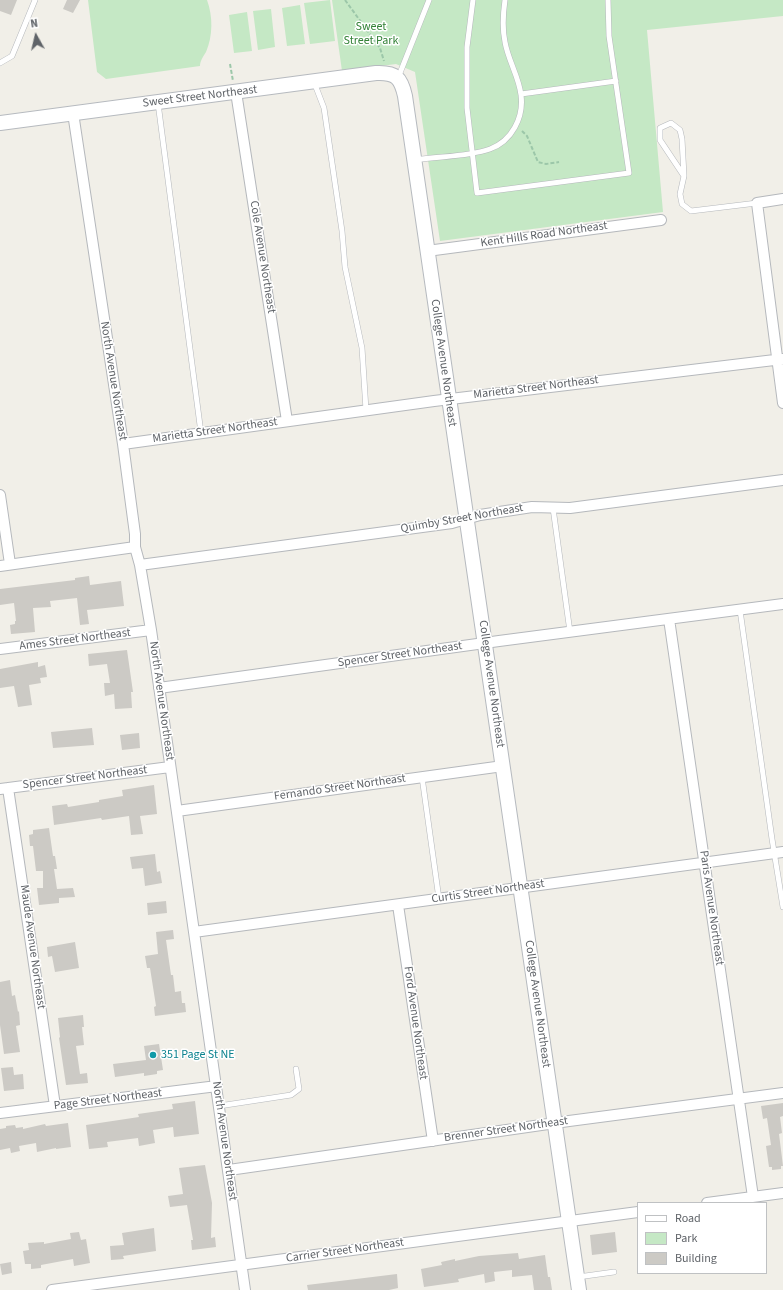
<!DOCTYPE html>
<html>
<head>
<meta charset="utf-8">
<style>
	body { margin:0 }
	#map { position:relative; width:783px; height:1290px; overflow:hidden; background:#f1efe8; font-family:"Source Sans 3",sans-serif }
	canvas { display:block }
	.legend { position:absolute; left:637px; top:1202px; width:130px; height:72px; box-sizing:border-box; background:#fff; border:1px solid #bfc1c3; margin:0; padding:5px 7px; list-style:none; font-size:12px; color:#5f6368 }
	.legend li { display:flex; align-items:center; gap:8px; height:20px }
	.legend b { width:20px; border:1px solid #bfc1c3 }
	.north { position:absolute; left:16px; top:16px; width:40px; height:40px; -webkit-text-stroke:3px #fff; paint-order:stroke; rotate:352deg; font-size:11px; font-weight:700; line-height:16px; text-align:center; color:#5f6368 }
	.north::after { content:''; display:block; margin:auto; width:14px; height:18px; background:#5f6368; clip-path:polygon(50% 0,100% 100%,50% 72%,0 100%) }
</style>
</head>
<body>
<div id="map">
<canvas width="783" height="1290"></canvas>
<ul class="legend">
<li><b style="height:5px;background:#fff"></b>Road</li>
<li><b style="height:11px;background:#c5e8c5"></b>Park</li>
<li><b style="height:11px;background:#cccac5"></b>Building</li>
</ul>
<div class="north">N</div>
</div>
<script>
const c = document.querySelector('canvas').getContext('2d');
c.lineJoin = 'round';
function fill(path, color) { c.fillStyle = color; c.fill(path, 'evenodd'); }
function strokePath(path, color, width, dash) { c.strokeStyle = color; c.lineWidth = width; c.lineCap = dash ? 'butt' : 'round'; c.setLineDash(dash || []); c.stroke(path); }
function write(font, color, halo, rows, align = 'center') {
  c.font = font + ' "Source Sans 3",sans-serif'; c.lineWidth = 3; c.setLineDash([]); c.textBaseline = 'middle'; c.strokeStyle = halo; c.fillStyle = color; for (const [text, x, y, turn = 0] of rows) {
    c.save(); c.translate(x, y); c.rotate((+turn || 0) * Math.PI / 180); c.textAlign = isNaN(turn) ? turn : align; if (halo) c.strokeText(text, 0, 0); c.fillText(text, 0, 0); c.restore();
  }
}
const green = new Path2D(`
	M88,0H207C213,16 213,36 206,52C203,57 200,61 200,66L106,79L97,72Z
	M330,0L335,41L310,44L304,3Z
	M332,0H783V16L647,30L663,212L440,241L415,72L396,64L342,71Z
	M300,5L305,44L287,46L282,8Z
	M271,9L275,47L258,50L253,11Z
	M247,12L252,51L234,53L229,15Z`);
const building = new Path2D(`
	M0,0H17L11,15L0,11Z
	M67,0H80L73,13L63,9Z
	M89,576L90,585L121,581L124,606L87,610L89,624L80,625L77,598L50,601L51,607L33,608L35,632L11,634L10,625L15,624V621H16L14,603L0,605V589L75,580V578Z
	M127,650L133,692H131L132,708L115,709L114,694L105,696L104,683H110L107,664L89,666L88,654Z
	M38,662V667L45,665L47,677L40,678L41,683L29,685L32,705L18,707L14,686L0,688V669Z
	M92,728L94,745L53,748L51,732Z
	M139,733L140,748L122,750L120,735Z
	M154,785L157,814L140,816L143,834L131,835L129,816L102,820L101,818L54,825L52,806L67,804L68,807L99,802V800L123,796L122,790Z
	M49,828L53,856H55L57,869H54L57,889L73,888L75,897L59,898V903L39,905L37,888H43V871H36L33,846H30L29,835L33,834V830Z
	M155,854L157,872L160,871L162,883L145,886L143,868L132,869L130,857Z
	M166,901L167,913L148,915L147,903Z
	M173,930L174,939L166,940L171,975H173L175,992L181,991L182,1003H185L186,1012L155,1016L154,1007L156,1006L150,968H147L145,956L158,954L156,932Z
	M75,942L79,968L55,972L52,956L48,957L47,947Z
	M10,980L12,996L15,995L18,1012L19,1011L20,1025L16,1026L20,1052L4,1054L0,1025V982Z
	M83,1015L84,1027H82L84,1045L76,1046L80,1074L87,1073L88,1083L66,1085L59,1038L60,1037L58,1018Z
	M159,1044L163,1070L157,1071V1074L144,1076V1073L115,1077L113,1064L146,1060L144,1046Z
	M13,1067L14,1075L23,1074L24,1089L4,1091L1,1068Z
	M195,1101L199,1134L174,1137L173,1127L153,1130L155,1143L139,1146L138,1138L107,1142L108,1147L89,1149L86,1125L139,1117L138,1114L173,1109L172,1104Z
	M783,1103V1116L780,1117L782,1133L779,1134L783,1166H781V1169L772,1170V1167H769L766,1146L771,1145L767,1118L763,1119L761,1106Z
	M68,1123L71,1147L56,1149V1148L37,1152L36,1143L19,1146L20,1151L11,1153L10,1148L0,1150V1129L6,1128V1126L15,1125L16,1128L23,1127V1129L45,1124L46,1126Z
	M205,1165L212,1203L211,1238L215,1237L216,1247L192,1250L191,1240H193L187,1205L170,1207L168,1196L183,1194L179,1168Z
	M154,1228L156,1251L123,1256L124,1259L111,1260L110,1246L124,1245L122,1233Z
	M79,1232L81,1240L86,1239L90,1263L74,1266L73,1259L41,1265V1268L31,1269V1264H25L23,1251L29,1250L28,1243L44,1242V1244L71,1239L70,1233Z
	M615,1232L617,1252L592,1255L590,1235Z
	M518,1253L519,1259L545,1255L548,1277H550L552,1290H534L532,1275L512,1277V1270L494,1272L495,1281L485,1283L484,1274L458,1279L459,1282L424,1287L421,1269L442,1265L441,1262L455,1259V1261L479,1256Z
	M11,1262L12,1273L2,1275L0,1264Z
	M397,1274L398,1288L389,1290H308L307,1285Z`);
const path = new Path2D(`
	M345,0L380,48L384,61
	M230,64L233,81
	M522,131L527,136L538,162L546,164L559,162`);
const lane = new Path2D(`
	M473,0L467,47V108L477,193L629,173L609,36L608,0
	M0,63L12,56L35,0
	M398,78L429,0
	M314,82L324,108L342,231L345,267L362,348L366,410
	M521,94L616,81
	M158,103L201,433
	M415,160C440,156 467,157 490,149C512,141 524,117 521,95C519,77 508,60 505,42C502,28 503,14 505,0
	M684,176L682,139L680,130L671,123L660,128V140L684,176L680,194L682,204L691,211L757,203
	M553,508L570,632
	M740,610L772,839L783,907
	M422,777L439,899
	M219,1106L291,1095L299,1089L296,1069
	M578,1277L614,1272`);
const street = new Path2D(`
	M236,92L287,421
	M73,113L123,444L135,534V547L140,565L151,630L245,1290
	M783,199L757,203L783,403
	M427,251L661,220
	M123,444L434,401L783,359
	M0,495L10,564
	M140,565L452,523L480,515L532,507L570,508L783,480
	M0,566L135,547
	M669,619L753,1197
	M0,649L151,630
	M159,688L499,641L783,604
	M8,788L55,1106
	M0,789L170,767
	M177,811L503,766
	M398,905L433,1141
	M194,932L783,852
	M0,1113L217,1086
	M229,1170L569,1121L783,1093
	M707,1203L783,1193
	M52,1290L638,1212`);
const secondary = new Path2D(`
	M0,123L376,73C396,72 401,78 405,96L579,1290`);
const markers = [
	[153,1055,4,"#0f9aa8"]
];
const parkNames = [
	["Sweet",371,27],
	["Street Park",371,41]
];
const streetNames = [
	["Sweet Street Northeast",200,97,-7],
	["Kent Hills Road Northeast",544,235,-8],
	["Cole Avenue Northeast",262,257,81],
	["College Avenue Northeast",443,363,82],
	["North Avenue Northeast",113,381,81],
	["Marietta Street Northeast",536,388,-7],
	["Marietta Street Northeast",215,431,-8],
	["Quimby Street Northeast",462,519,-10],
	["Ames Street Northeast",75,640,-7],
	["Spencer Street Northeast",400,655,-8],
	["College Avenue Northeast",491,684,82],
	["North Avenue Northeast",161,701,82],
	["Spencer Street Northeast",85,778,-7],
	["Fernando Street Northeast",340,788,-8],
	["Curtis Street Northeast",488,892,-8],
	["Paris Avenue Northeast",711,908,82],
	["Maude Avenue Northeast",32,947,82],
	["College Avenue Northeast",537,1004,82],
	["Ford Avenue Northeast",415,1023,82],
	["Page Street Northeast",108,1100,-7],
	["Brenner Street Northeast",506,1130,-8],
	["North Avenue Northeast",224,1141,82],
	["Carrier Street Northeast",345,1251,-8]
];
const cultureNames = [
	["351 Page St NE",161,1055]
];
fill(green, '#c5e8c5');
fill(building, '#cccac5');
strokePath(lane, '#b5b8bc', 6);
strokePath(street, '#b5b8bc', 12);
strokePath(secondary, '#b6babf', 16);
strokePath(path, '#9cc7a9', 2, [4, 2]);
strokePath(lane, '#fff', 5);
strokePath(street, '#fff', 10);
strokePath(secondary, '#fff', 14);
for (const [x, y, r, color] of markers) { const dot = new Path2D(); dot.arc(x, y, r, 0, 2 * Math.PI); c.fillStyle = color; c.fill(dot); strokePath(dot, '#fff', 1.5); }
write('12px', '#348238', '#fff', parkNames);
write('12px', '#5f6368', '#fff', streetNames);
write('12px', '#0d838f', '#fff', cultureNames, 'left');
</script>
</body>
</html>
